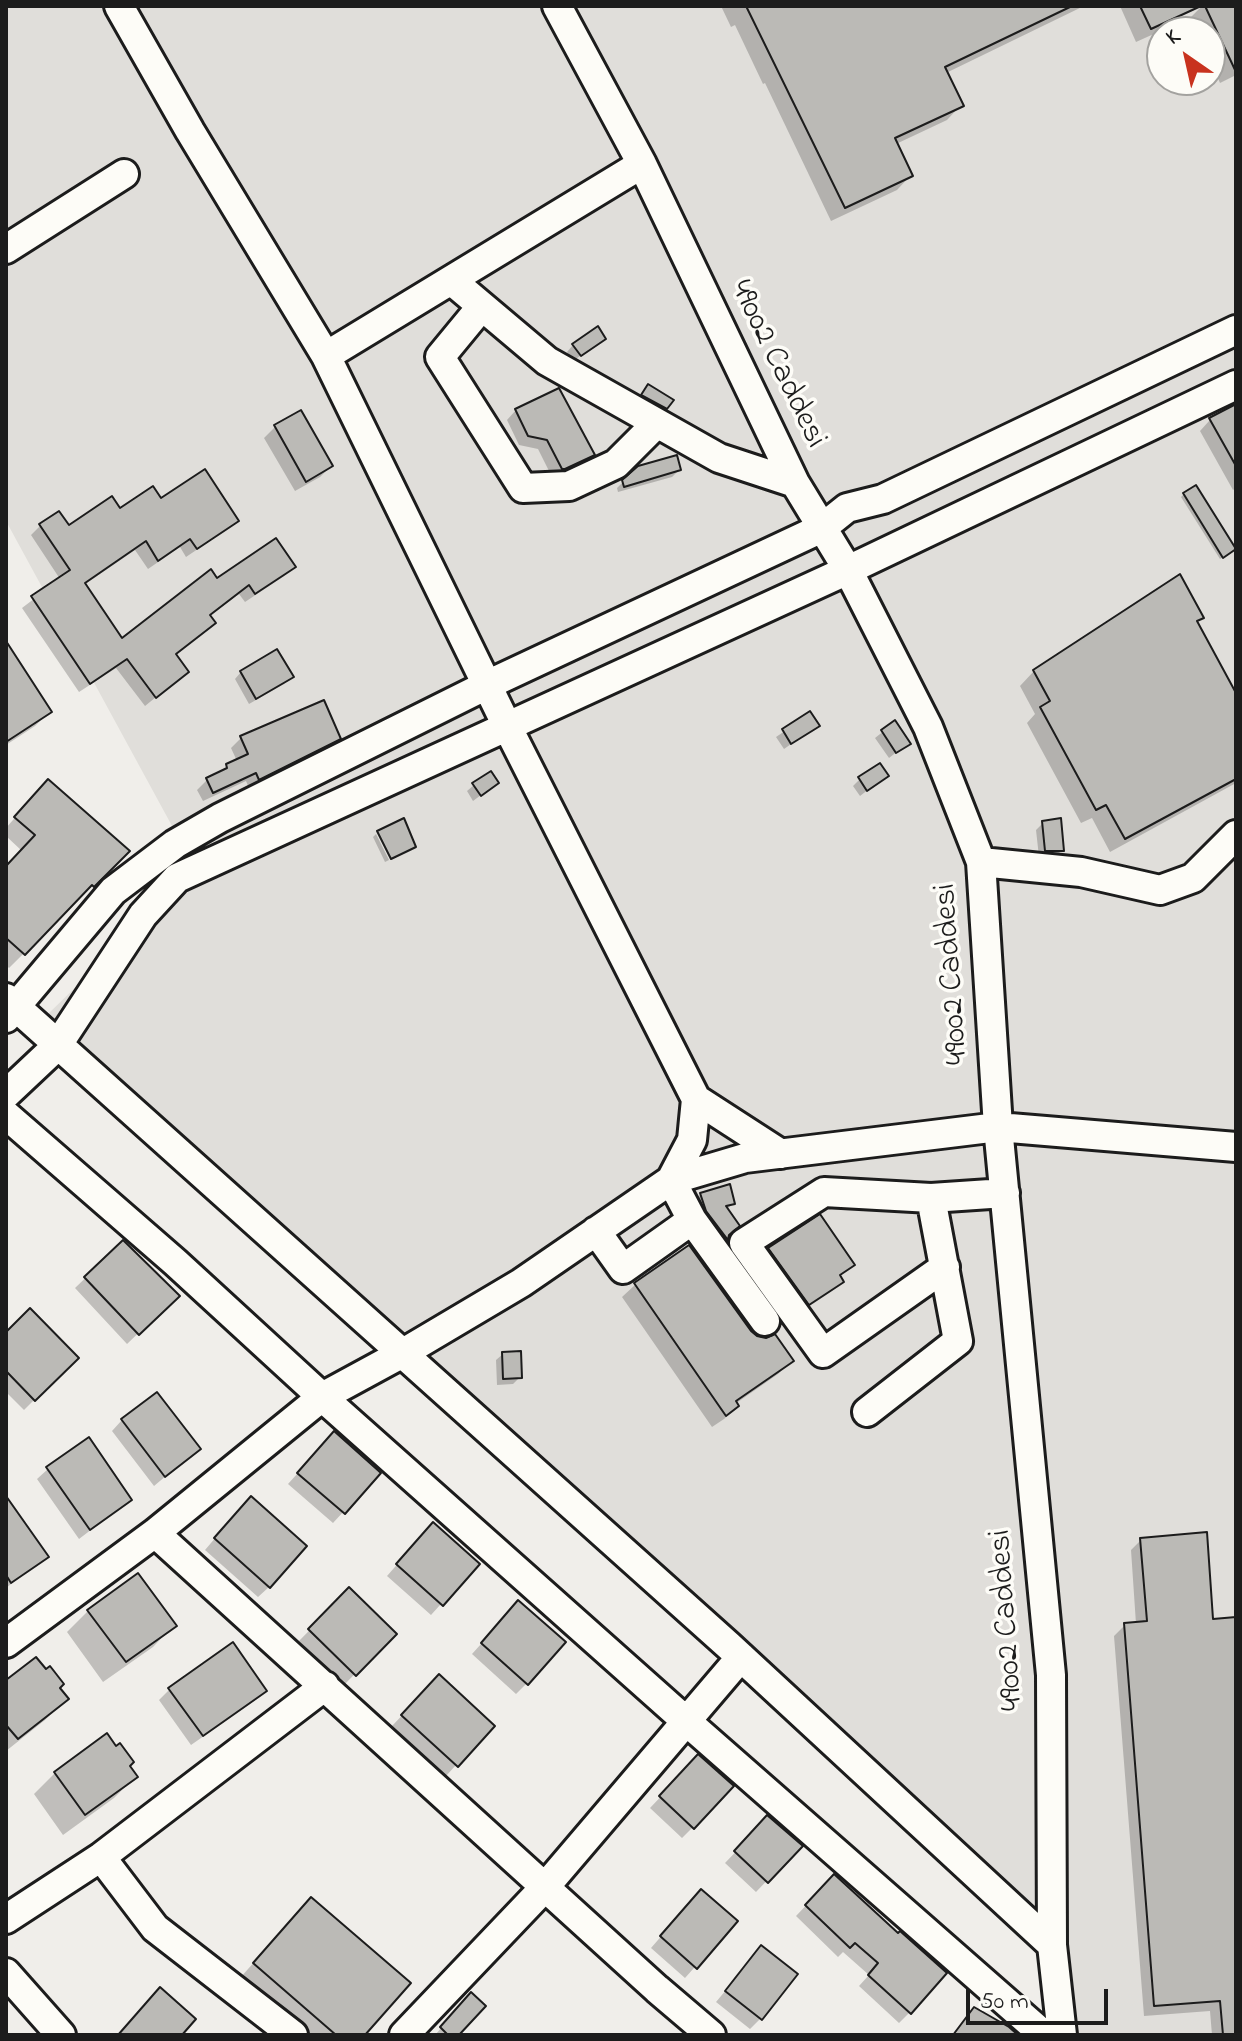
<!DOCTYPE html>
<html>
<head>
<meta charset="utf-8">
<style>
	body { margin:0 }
	#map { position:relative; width:1242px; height:2041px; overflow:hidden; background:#f0eeea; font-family:"Indie Flower",sans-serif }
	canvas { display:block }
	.frame { position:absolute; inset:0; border:8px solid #1c1c1c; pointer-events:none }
	.north { position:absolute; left:1146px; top:16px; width:80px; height:80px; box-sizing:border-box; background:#fdfcf7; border:2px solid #a3a29f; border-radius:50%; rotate:326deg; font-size:22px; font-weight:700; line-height:32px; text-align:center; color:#1c1c1c }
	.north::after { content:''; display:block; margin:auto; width:28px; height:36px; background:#c8321e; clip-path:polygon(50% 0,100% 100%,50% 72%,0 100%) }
	.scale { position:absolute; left:966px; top:1989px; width:142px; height:36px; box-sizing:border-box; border:4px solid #1c1c1c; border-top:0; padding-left:10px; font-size:24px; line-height:28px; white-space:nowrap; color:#1c1c1c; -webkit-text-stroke:6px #fdfcf7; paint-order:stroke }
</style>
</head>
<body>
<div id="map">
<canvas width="1242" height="2041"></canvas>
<div class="frame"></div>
<div class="north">K</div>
<div class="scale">50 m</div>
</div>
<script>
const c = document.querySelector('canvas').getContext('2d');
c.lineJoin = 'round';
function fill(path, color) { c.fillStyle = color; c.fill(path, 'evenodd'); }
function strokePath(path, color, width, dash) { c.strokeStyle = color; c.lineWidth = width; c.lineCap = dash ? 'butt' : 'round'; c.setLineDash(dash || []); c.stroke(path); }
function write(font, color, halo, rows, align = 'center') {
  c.font = font + ' "Indie Flower",sans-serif'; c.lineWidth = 7; c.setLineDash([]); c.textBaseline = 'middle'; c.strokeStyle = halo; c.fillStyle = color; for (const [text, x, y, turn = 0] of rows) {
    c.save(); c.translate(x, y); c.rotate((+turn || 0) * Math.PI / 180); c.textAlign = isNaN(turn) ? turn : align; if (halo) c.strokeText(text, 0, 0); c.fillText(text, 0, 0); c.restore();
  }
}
const built = new Path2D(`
	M6,6H1236V2035H1059L1052,1954L48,1014L196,870L6,521ZM1162,32H1210V80H1162Z`);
const shadow = new Path2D(`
	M721,6H1084L946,73L961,105L947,120L896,144L911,175L897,190L831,221L765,83L763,84L735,25L731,27Z
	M1120,6H1178L1181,14L1167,28L1136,42Z
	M1202,6H1236V75L1220,83L1210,60V32H1197L1190,18Z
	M604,339L573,361L567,352L573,345Z
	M648,386L666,408L659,415L636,402Z
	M1236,405V488L1233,490L1200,431L1210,420Z
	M516,410L593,455L584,464L552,477L538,449L519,445L507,420Z
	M300,413L331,466L320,477L295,491L264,438L275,427Z
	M679,470L672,477L618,492L617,488L624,481Z
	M1184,494L1231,552L1220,559L1181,497Z
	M160,500L236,521L226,530L186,557L180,547L148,569L135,550L84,585L121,640L217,581L293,567L284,576L245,602L239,594L208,617L213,623L174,655L187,672L145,706L116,668L79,692L22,608L60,579L31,535L40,526L68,528Z
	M1201,617L1195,623L1236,697V783L1110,852L1092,818L1081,823L1027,723L1035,714L1020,686L1034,671Z
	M6,645L49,712L35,726L6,745Z
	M241,672L291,677L284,684L249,704L235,679Z
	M810,714L817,726L784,749L776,737Z
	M894,723L908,743L889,758L875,738Z
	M241,738H339L329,748L249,788L246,781L203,801L197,790L207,780L237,761L231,748Z
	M886,776L860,796L853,786L860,779Z
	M497,783L473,801L467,791L474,785Z
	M34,796L127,851L9,968L6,965V868L22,851L6,836V828Z
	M1043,823L1062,850L1055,857H1039L1036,830Z
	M376,834L389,860L385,862L373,837Z
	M701,1194L733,1203L726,1210L727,1235L720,1245L694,1201Z
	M123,1242L177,1296L127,1344L75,1288Z
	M770,1249L852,1265L839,1277L842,1282L832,1291L799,1313L760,1259Z
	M636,1284L750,1333L791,1361L778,1374L735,1404L737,1406L724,1419L712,1427L622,1297Z
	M6,1335L76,1358L24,1410L6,1392Z
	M503,1354L520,1377L513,1384L497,1385L496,1360Z
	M122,1420L198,1449L154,1486L112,1431Z
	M324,1444L379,1473L333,1523L288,1484Z
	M48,1469L130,1500L79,1539L37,1479Z
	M240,1509L269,1587L258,1597L205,1550Z
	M6,1510L46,1557L6,1588Z
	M423,1535L477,1564L431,1615L387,1576Z
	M1141,1540L1212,1621L1236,1643V2035H1212L1210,2011L1144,2016L1114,1636L1125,1625L1136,1624L1131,1550Z
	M349,1590L394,1634L344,1685L299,1641Z
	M88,1611L174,1625L153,1647L103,1682L67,1632Z
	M508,1614L527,1683L516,1694L472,1654Z
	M6,1683L57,1688L66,1699L45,1720L6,1751Z
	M429,1687L456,1765L446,1776L392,1726Z
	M170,1689L265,1691L254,1701L191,1745L159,1700Z
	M116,1749L135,1777L114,1798L63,1835L34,1794L55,1773Z
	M688,1768L693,1827L682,1838L650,1808Z
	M768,1818L800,1846L756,1892L725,1863Z
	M834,1876L910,2012L899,2023L859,1986L869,1975L843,1952L838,1957L796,1916Z
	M691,1902L736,1921L685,1978L651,1948Z
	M297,1914L363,2035H306L240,1978Z
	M761,1948L760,2019L750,2029L716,2002Z
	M464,2002L457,2035H435Z`);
const building = new Path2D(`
	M746,6H1072L945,67L964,106L895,138L913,176L845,208Z
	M1140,6H1201L1151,29Z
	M1205,6H1236V72Z
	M598,326L606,339L581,356L572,344Z
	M648,384L674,400L667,409L641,395Z
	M559,388L595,455L565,469H562L547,440L528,436L515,409Z
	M1236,404V466L1209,418Z
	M301,410L333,466L306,482L274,425Z
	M677,455L681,470L624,487L622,480L638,466Z
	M205,469L239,521L197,549L190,539L158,561L146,541L85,583L122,638L211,569L217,578L276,538L296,567L255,594L249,585L210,615L216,623L176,654L189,672L156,698L127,659L90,684L31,596L70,570L39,524L59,511L69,525L112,496L120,508L153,486L161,498Z
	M1196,485L1236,549L1223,558L1183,493Z
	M1180,574L1204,618L1197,621L1236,693V779L1125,839L1106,805L1096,810L1040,707L1050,701L1033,670Z
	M6,641L52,712L6,742Z
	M277,649L294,677L256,699L240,671Z
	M324,700L341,739L259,780L256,773L213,793L206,778L227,768L226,764L248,754L240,736Z
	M810,711L820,726L791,744L782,729Z
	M895,720L911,744L896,753L881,730Z
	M880,763L889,776L867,791L858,777Z
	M491,771L499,783L481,796L472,783Z
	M48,779L130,851L94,887L92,885L25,955L6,938V866L35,835L14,817Z
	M404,818L416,847L391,859L377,831Z
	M1061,818L1064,851H1045L1042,821Z
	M730,1184L735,1204L726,1206L740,1226L729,1235L728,1240L706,1211L700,1193Z
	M820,1214L855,1265L840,1275L844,1282L809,1305L768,1248Z
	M123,1240L180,1296L139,1335L84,1277Z
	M689,1245L751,1331L757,1336L766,1338L775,1334L794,1361L736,1401L739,1406L726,1416L634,1283Z
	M30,1308L79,1358L35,1401L6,1371V1332Z
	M521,1351L522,1378L503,1379L502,1352Z
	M157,1392L201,1449L165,1477L121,1419Z
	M334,1431L381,1473L345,1514L297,1473Z
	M89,1437L132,1500L90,1530L46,1467Z
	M6,1496L49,1557L11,1583L6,1575Z
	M251,1496L307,1546L270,1588L214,1538Z
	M433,1522L480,1564L443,1606L396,1564Z
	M1207,1532L1213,1619L1236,1617V2035H1223L1220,2001L1154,2006L1124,1623L1147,1621L1140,1538Z
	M138,1573L177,1626L126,1662L87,1610Z
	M349,1587L397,1634L356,1676L308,1629Z
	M518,1600L566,1642L528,1685L481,1643Z
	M233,1642L267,1691L203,1736L168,1688Z
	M36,1657L46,1669L50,1666L64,1684L60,1688L69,1699L18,1739L6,1725V1680Z
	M439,1674L495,1726L458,1767L401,1715Z
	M107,1733L116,1746L120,1743L134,1762L130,1766L138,1777L85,1815L54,1772Z
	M698,1754L734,1786L694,1829L659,1796Z
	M767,1815L803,1846L768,1883L734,1851Z
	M834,1874L898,1933L900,1931L947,1973L911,2014L868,1975L878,1963L855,1943L850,1948L805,1905Z
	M701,1889L738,1921L697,1969L660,1936Z
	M311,1897L411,1983L365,2035H336L253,1963Z
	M761,1945L798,1974L762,2020L725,1991Z
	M160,1987L196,2019L182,2035H118Z
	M471,1992L486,2006L459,2035H448L440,2027Z
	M974,2007L1009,2027L1018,2035H953Z`);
const minor = new Path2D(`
	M119,6L190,131L326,356L508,728L696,1099L692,1140L671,1180L692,1220L623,1269L596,1231
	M557,6L642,164L795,483L848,570L928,727L981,862L998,1127L1051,1675L1052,1945L1062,2035
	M6,249L124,174
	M451,280L547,361L719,458L795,483
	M482,306L440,357L523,488L569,486L616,464L657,423
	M326,356L642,164
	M981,862L1081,872L1160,890L1193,878L1236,835
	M6,998L729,1646L1052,1945
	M6,1018L113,891L175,844L220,818L487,685L822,528L847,508L883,499L1236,330
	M6,1094L57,1046L143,915L177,878L848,570L1236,385
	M696,1099L781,1154
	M6,1115L175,1262L322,1397L686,1721L1044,2035
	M692,1220L765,1321
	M945,1267L823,1353L744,1243L824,1192L931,1198L1005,1193
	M867,1412L958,1341L931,1198
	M155,1533L657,1989L711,2035
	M6,1643L155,1533L322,1397L403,1353L521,1283L671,1180L745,1158L998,1127L1236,1147
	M101,1857L155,1928L293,2035
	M6,1919L101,1857L325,1686
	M6,1973L61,2035
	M404,2035L545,1887L741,1657`);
const streetNames = [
	["49002 Caddesi",776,365,64],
	["49002 Caddesi",954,974,-94],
	["49002 Caddesi",1009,1620,-94]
];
fill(built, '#e0deda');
fill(shadow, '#0003');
fill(building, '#bbbab6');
strokePath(building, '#1c1c1c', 2);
strokePath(minor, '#1c1c1c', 34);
strokePath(minor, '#fdfcf7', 28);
write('32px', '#1c1c1c', '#fdfcf7', streetNames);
</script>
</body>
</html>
